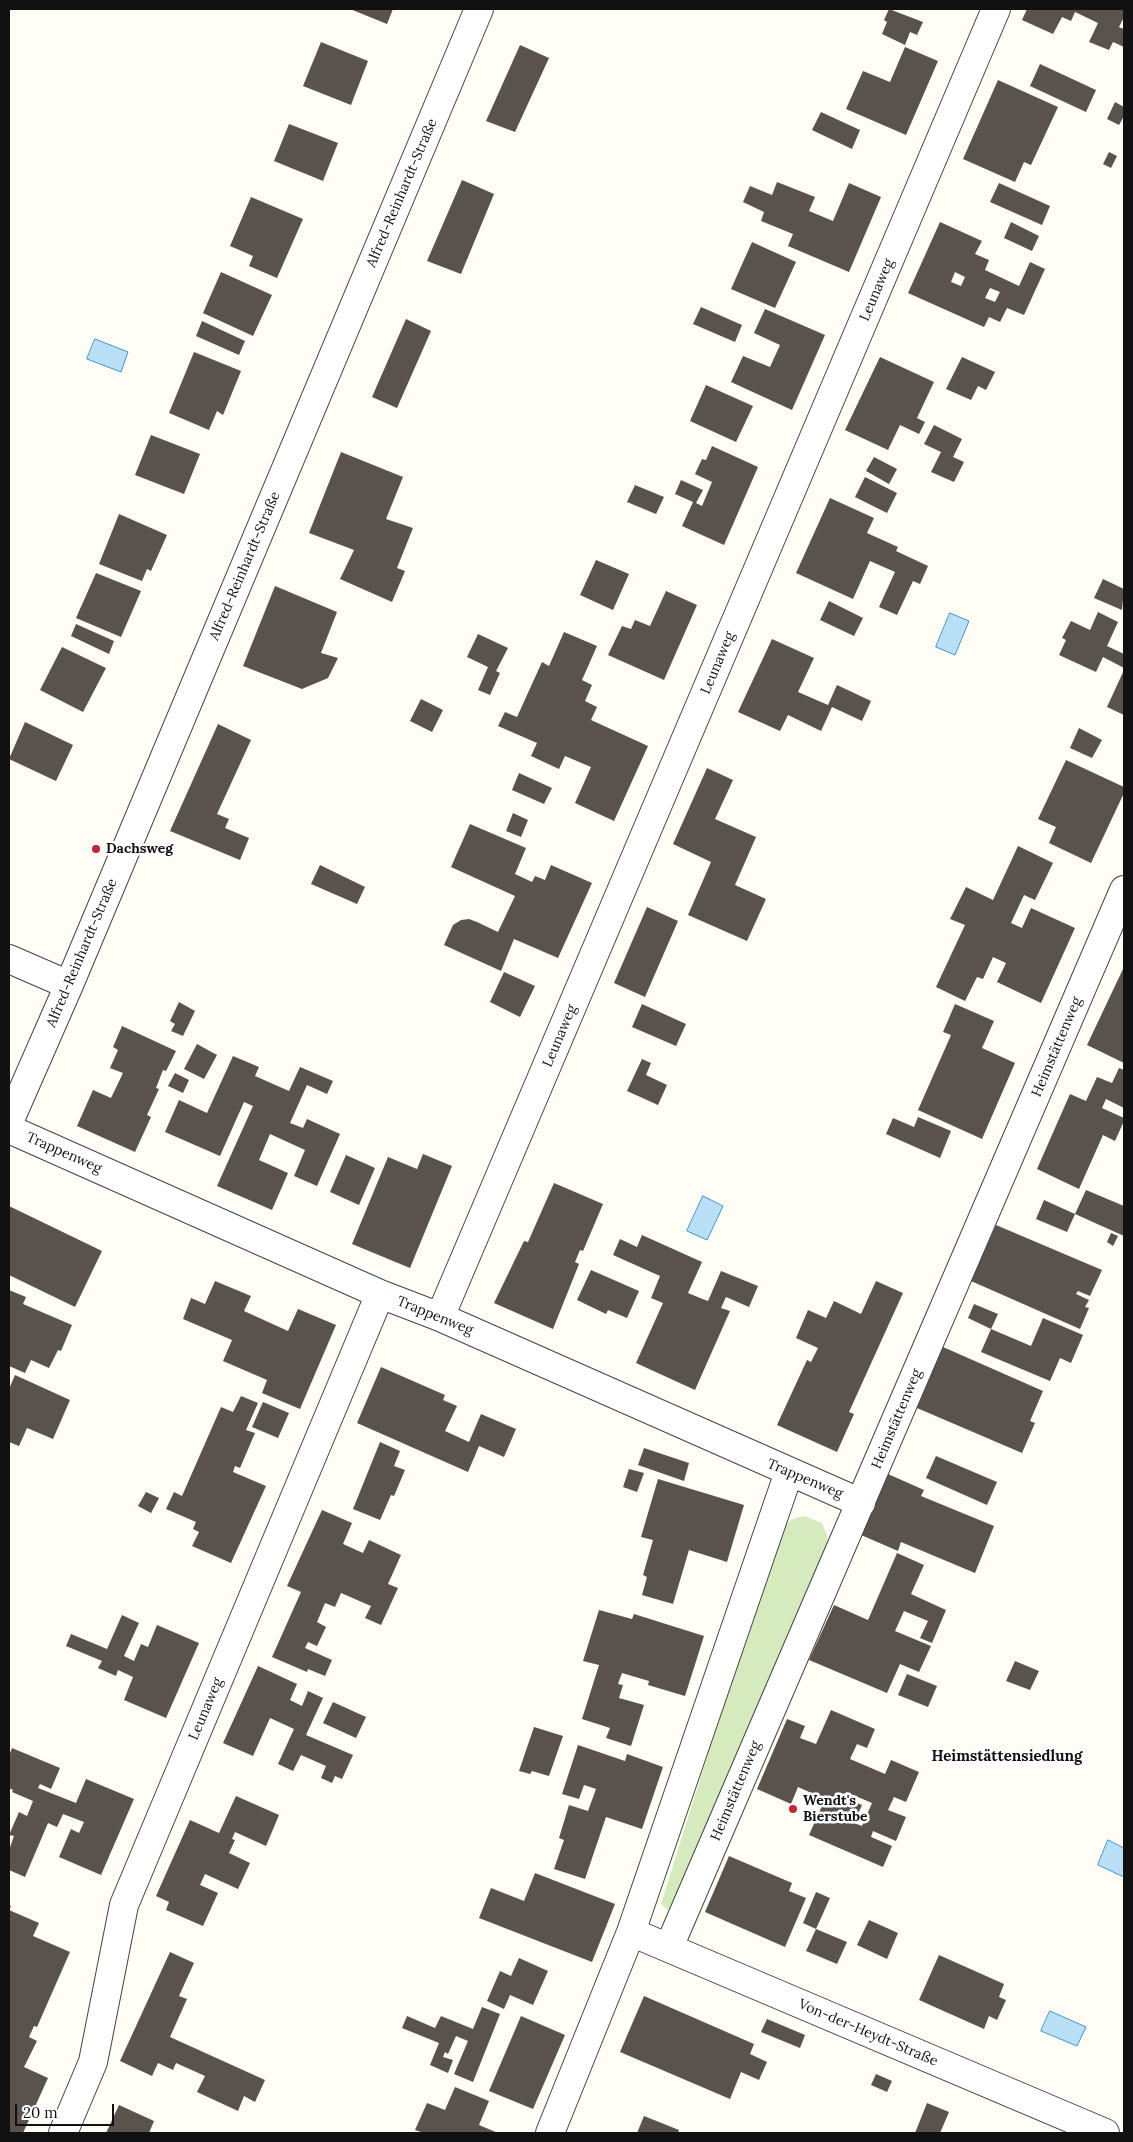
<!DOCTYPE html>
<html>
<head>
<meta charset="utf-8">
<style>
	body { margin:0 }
	#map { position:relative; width:1133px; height:2142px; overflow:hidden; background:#fffdf5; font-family:Lora,serif }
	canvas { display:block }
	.frame { position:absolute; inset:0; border:10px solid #111; pointer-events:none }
	.scale { position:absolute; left:15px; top:2104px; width:99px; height:22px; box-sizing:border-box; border:2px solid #111; border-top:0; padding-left:6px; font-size:15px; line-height:18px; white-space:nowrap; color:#111; -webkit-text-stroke:4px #fff; paint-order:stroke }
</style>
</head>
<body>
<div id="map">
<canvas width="1133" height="2142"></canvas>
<div class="frame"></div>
<div class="scale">20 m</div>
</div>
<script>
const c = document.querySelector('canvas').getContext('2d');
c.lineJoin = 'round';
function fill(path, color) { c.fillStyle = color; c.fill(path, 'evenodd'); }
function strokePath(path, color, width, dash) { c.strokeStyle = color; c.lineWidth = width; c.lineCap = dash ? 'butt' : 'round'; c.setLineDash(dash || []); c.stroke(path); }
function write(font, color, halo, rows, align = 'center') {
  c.font = font + ' Lora,serif'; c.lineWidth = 5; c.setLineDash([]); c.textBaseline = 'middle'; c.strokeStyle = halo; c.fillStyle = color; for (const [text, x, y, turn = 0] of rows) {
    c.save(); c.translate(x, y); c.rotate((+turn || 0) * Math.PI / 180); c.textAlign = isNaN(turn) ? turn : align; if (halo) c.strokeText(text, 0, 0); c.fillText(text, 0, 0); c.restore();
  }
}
const green = new Path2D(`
	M804,1516L822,1523L827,1535L828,1547L676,1907L669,1911L661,1904L772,1549C781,1531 783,1520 804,1516Z`);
const water = new Path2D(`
	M95,339L128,352L121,372L87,359Z
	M950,613L969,621L955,655L936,647Z
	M703,1196L723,1206L707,1240L687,1231Z
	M1108,1840L1124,1848V1877L1098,1865Z
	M1050,2011L1086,2027L1077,2046L1041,2031Z`);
const building = new Path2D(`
	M350,9H393L387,24Z
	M889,9L923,22L917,35L910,32L905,45L882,34L887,22L884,20Z
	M1027,9H1124V17L1119,27L1124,29V47L1113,42L1109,50L1089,42L1098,23L1075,12L1071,21L1062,17L1053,34L1022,20Z
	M321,42L368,61L351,105L303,86Z
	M520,45L549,58L515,132L486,121Z
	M905,47L938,61L906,135L846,109L863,71L890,82Z
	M1040,64L1096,90L1086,112L1030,86Z
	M998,80L1058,107L1031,165L1024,162L1015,182L963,159Z
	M1115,102L1124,107V116L1119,125L1107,119Z
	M821,112L860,130L852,149L812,130Z
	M289,124L338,143L323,181L274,161Z
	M1109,152L1117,156L1111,168L1103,164Z
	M462,180L494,194L461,274L427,261Z
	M777,182L815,197L809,211L833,221L849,183L881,197L849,272L788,246L793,234L761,221L764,212L743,202L750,186L772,195Z
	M999,183L1050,206L1042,225L990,202Z
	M251,197L303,219L277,278L249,266L253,256L230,246Z
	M940,222L982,241L975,254L989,260L985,270L1019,286L1030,262L1045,269L1024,315L1007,308L1000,322L989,317L984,327L908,293ZM955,272L965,277L961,286L951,282ZM990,288L1000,292L995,302L985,298Z
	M1011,222L1039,236L1032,251L1004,238Z
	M752,242L796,262L775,308L731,289Z
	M221,272L272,295L253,336L203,313Z
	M701,307L742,325L735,342L693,324Z
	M765,309L825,335L792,410L731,382L743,356L770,367L780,345L754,333Z
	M406,319L431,331L397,408L372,397Z
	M202,321L245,341L239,355L196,336Z
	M194,352L241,371L223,415L217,411L209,430L169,413Z
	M880,357L934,382L917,418L925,422L919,434L900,425L888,450L845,430Z
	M962,357L995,372L986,390L978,386L971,400L946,389Z
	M706,385L753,406L736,442L690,421Z
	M934,425L962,439L953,457L964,462L954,482L931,472L941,452L924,444Z
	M151,435L200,454L184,494L135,475Z
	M712,446L758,467L724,545L682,526L693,502L675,494L681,480L703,490L696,503L702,506L712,482L695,474L702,459L706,460Z
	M341,452L403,477L386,519L413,528L397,568L405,571L392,602L340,579L354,550L309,533Z
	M874,457L897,469L889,484L866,471Z
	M865,477L897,493L887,513L855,497Z
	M635,485L664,497L656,514L627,502Z
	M830,498L874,518L867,533L898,547L896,551L928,566L920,584L913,581L897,615L879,607L895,572L870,561L853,599L796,573Z
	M119,514L167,535L151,571L147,569L142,581L99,564Z
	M596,560L629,574L613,610L580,595Z
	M96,573L141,591L121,637L76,618Z
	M1103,579L1124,589L1122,610L1094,598Z
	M275,586L337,612L321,653L338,658L328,678L302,689L243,666Z
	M666,591L697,605L664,680L608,655L622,626L631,629L635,620L650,626Z
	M829,601L863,618L854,636L820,620Z
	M1098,612L1118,622L1107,646L1124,654V668L1103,657L1096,672L1059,655L1066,640L1062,638L1071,621L1090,630Z
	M76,624L114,641L109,654L71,636Z
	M564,632L597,646L582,680L592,685L585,701L597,707L591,720L648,746L614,821L575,803L591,767L565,756L559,769L531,756L537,743L498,726L505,712L517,717L542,662L549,666Z
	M478,634L508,648L496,671L500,673L490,695L478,690L488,667L467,657Z
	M772,639L814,658L798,692L828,705L837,685L871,701L862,721L832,707L821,731L788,715L780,731L738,712Z
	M62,647L106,668L83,712L40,690Z
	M1124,670V715L1107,707Z
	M421,699L443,710L432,732L410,721Z
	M25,722L73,745L56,781L9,759Z
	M218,724L251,740L217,814L229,819L225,828L249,838L240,860L170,831Z
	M1079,728L1102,740L1092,758L1070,748Z
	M1066,760L1124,787V793L1091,863L1049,843L1056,827L1038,819Z
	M707,768L733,780L715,819L756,837L735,885L766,899L747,941L688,915L711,862L673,844Z
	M519,773L552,788L544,804L512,790Z
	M513,813L528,820L521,837L506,831Z
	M470,824L526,848L515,874L532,882L535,876L545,880L551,865L592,883L558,958L514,939L501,971L444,945L453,925L461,920L469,919L477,922L498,932L515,896L451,867Z
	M1018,846L1053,863L1035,900L1024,895L1011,923L1022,928L1031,908L1075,928L1041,1003L997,982L1006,963L993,957L983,979L977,977L965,1001L936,987L965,925L950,919L966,887L993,900Z
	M320,865L365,887L357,904L311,884Z
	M647,907L678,921L645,997L614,983Z
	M1123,969L1124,970V1063L1087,1045Z
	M504,972L535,986L520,1017L490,1002Z
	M179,1002L195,1011L183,1036L171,1031L175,1024L170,1021Z
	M642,1004L686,1024L676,1046L632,1027Z
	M955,1004L994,1021L982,1048L1015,1063L982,1139L918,1110L951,1035L943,1032Z
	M122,1026L176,1051L166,1071L163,1070L156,1088L159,1089L147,1115L151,1117L135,1152L77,1126L93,1090L111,1098L123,1073L110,1068L118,1050L113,1047Z
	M197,1044L217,1055L204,1079L184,1069Z
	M233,1056L259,1067L255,1076L289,1091L300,1067L333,1081L327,1094L307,1085L290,1123L303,1128L307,1119L340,1134L317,1186L294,1176L305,1150L270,1134L259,1160L288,1173L272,1210L217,1186L253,1106L244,1102L220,1156L165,1132L179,1100L207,1113Z
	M642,1059L651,1063L646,1075L667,1085L658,1105L627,1091Z
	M1119,1068L1124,1070V1108L1106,1099L1102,1108L1124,1118V1121L1115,1141L1103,1135L1079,1189L1037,1169L1070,1094L1086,1101L1097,1077L1112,1083Z
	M175,1073L189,1080L183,1093L168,1086Z
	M918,1117L951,1131L940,1158L886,1134L893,1118L914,1127Z
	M423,1154L452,1166L410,1268L352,1244L388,1157L417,1169Z
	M346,1155L375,1168L359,1205L330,1192Z
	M554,1183L603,1204L583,1251L580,1250L575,1262L579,1264L553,1329L494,1303L524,1241L528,1242Z
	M1086,1190L1124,1206V1236L1075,1214Z
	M1044,1200L1075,1214L1067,1232L1036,1219Z
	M9,1206L102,1251L75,1307L9,1275Z
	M996,1225L1102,1270L1090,1296L1078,1291L1076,1294L1089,1300L1085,1307L1089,1308L1080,1329L971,1281Z
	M1111,1233L1118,1236L1113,1246L1107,1242Z
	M642,1235L702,1262L688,1293L700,1298L708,1301L721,1271L758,1286L749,1307L726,1297L721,1308L730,1311L695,1390L636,1363L663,1303L651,1298L660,1276L613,1255L620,1239L637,1247Z
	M591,1270L639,1291L627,1318L608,1310L606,1314L577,1300Z
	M215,1281L251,1296L244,1311L288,1331L298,1309L336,1325L300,1409L262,1393L267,1380L223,1361L232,1340L183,1319L191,1298L205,1304Z
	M876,1281L903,1293L849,1412L854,1414L837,1452L777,1425L807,1360L811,1362L818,1348L796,1338L808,1310L826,1318L834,1301L861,1314Z
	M9,1290L26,1297L23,1304L72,1325L61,1351L58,1350L49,1368L31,1360L25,1373L9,1366Z
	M974,1304L998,1314L991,1329L968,1318Z
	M1043,1318L1083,1335L1071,1363L1060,1358L1050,1381L981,1352L991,1329L1031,1346Z
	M943,1347L1043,1391L1030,1421L1035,1423L1022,1453L917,1408Z
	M381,1367L445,1395L443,1400L457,1406L445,1431L469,1442L481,1414L516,1429L504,1457L479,1446L468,1472L357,1423Z
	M15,1375L70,1400L53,1439L27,1428L19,1446L9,1442V1389Z
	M241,1396L258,1403L246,1430L255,1433L240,1468L235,1466L233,1472L266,1486L231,1563L192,1546L199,1532L193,1529L196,1522L166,1509L174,1492L182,1496L221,1407L233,1412Z
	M263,1402L289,1413L278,1438L252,1427Z
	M380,1442L400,1451L394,1466L405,1470L394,1496L391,1495L380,1520L353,1509Z
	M644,1448L689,1463L684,1481L638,1465Z
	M936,1456L997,1482L987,1505L926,1478Z
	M629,1469L644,1473L637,1492L623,1487Z
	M888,1474L924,1490L921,1496L994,1526L975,1573L901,1542L898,1551L861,1535Z
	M658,1479L744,1505L727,1562L689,1550L673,1604L642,1595L647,1577L643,1575L653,1540L641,1537Z
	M146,1492L159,1498L151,1513L138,1506Z
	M322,1510L352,1523L343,1544L363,1553L369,1540L401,1555L388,1584L398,1588L381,1625L365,1618L371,1606L341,1593L335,1607L325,1603L317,1622L326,1627L317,1646L308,1642L305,1648L332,1660L325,1676L308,1669L307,1672L272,1657L301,1592L287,1586Z
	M897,1553L924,1565L911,1594L946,1610L932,1643L920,1638L928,1621L904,1611L895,1631L931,1646L919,1672L900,1664L887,1693L809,1660L834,1605L868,1620Z
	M599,1610L632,1619L634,1614L704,1636L685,1696L648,1685L649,1681L622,1673L618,1684L623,1685L619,1698L644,1705L631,1746L606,1738L610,1728L582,1719L599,1665L583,1661Z
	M122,1615L139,1623L124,1656L134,1661L141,1644L148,1647L157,1625L199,1643L166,1718L124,1700L133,1677L118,1670L116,1676L98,1668L102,1661L66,1646L71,1634L107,1649Z
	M1015,1661L1039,1671L1030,1690L1006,1681Z
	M258,1666L297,1684L290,1700L302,1706L308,1691L323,1698L306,1735L353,1755L342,1779L335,1776L332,1783L321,1778L326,1766L301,1755L293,1771L278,1764L294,1729L270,1718L253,1756L223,1743Z
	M907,1674L937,1686L928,1707L898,1695Z
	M333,1702L366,1717L356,1738L323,1723Z
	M831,1710L875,1729L867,1748L857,1744L850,1759L885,1774L891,1760L919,1772L906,1802L894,1797L888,1810L906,1817L896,1841L873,1831L871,1837L892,1846L883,1867L809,1835L825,1799L798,1787L791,1804L757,1789L787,1719L805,1726L800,1738L816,1744ZM846,1792L872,1803L862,1826L854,1823L862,1805L844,1798Z
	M534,1727L563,1736L549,1776L532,1771L530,1774L519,1771Z
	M578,1745L625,1761L627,1754L663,1767L642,1829L606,1817L585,1879L554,1869L564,1840L559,1838L569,1805L588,1811L596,1789L584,1785L579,1799L562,1794Z
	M12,1748L60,1768L51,1789L40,1784L38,1788L76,1803L86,1779L134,1799L101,1875L59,1857L71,1829L79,1833L84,1822L63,1814L57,1827L48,1823L25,1877L9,1870V1850L14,1836L9,1835L19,1812L27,1816L33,1801L12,1792L13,1790L9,1788V1756Z
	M236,1796L279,1815L266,1846L235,1832L232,1839L235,1840L229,1853L250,1863L238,1889L205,1874L200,1885L218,1893L203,1926L166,1910L169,1902L156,1896L190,1820L219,1833Z
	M729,1856L792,1883L789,1891L806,1898L785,1947L705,1912Z
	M535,1873L615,1904L592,1962L479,1918L491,1888L524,1901Z
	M816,1892L830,1898L816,1929L803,1923Z
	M9,1905L11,1906L9,1910L39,1923L33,1936L70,1952L37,2027L34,2026L29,2037L37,2041L24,2067L48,2078L23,2133H9Z
	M869,1920L898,1933L887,1959L857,1945Z
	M816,1929L847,1942L837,1964L806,1951Z
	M170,1952L194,1963L179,1996L187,1999L170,2037L265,2080L255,2102L244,2096L238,2111L197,2092L205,2076L176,2063L173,2070L158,2063L152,2076L120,2061Z
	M939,1955L1004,1984L999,1997L1006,2000L997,2020L989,2016L984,2029L919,2000Z
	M519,1958L548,1971L533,2005L510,1995L504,2009L487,2001L500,1971L511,1976Z
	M644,1996L754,2044L750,2054L767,2062L759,2080L741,2072L730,2099L620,2052Z
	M482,2007L500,2014L473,2082L454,2074L468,2041L456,2036L448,2054L445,2052L443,2057L453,2060L448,2073L430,2065L439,2043L402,2028L407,2016L435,2028L441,2016L473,2029Z
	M521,2016L565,2035L533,2109L489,2091Z
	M767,2019L805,2035L800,2048L761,2032Z
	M876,2074L892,2081L887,2092L871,2085Z
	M455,2087L489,2101L479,2125L498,2133H424L415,2130L427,2103L445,2110Z
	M927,2103L949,2112L940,2133H915Z
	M119,2105L154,2121L149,2133H106Z
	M644,2116L679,2130L678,2133H637Z`);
const street = new Path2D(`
	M9,959L69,985
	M9,1122L69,985L479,9
	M9,1129L380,1294L440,1317L861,1503
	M440,1317L996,9
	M631,1932L1105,2133
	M669,1947L1124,890
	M63,2133L93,2062L124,1905L380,1294
	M550,2133L631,1932L789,1472`);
const markers = [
	[96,849,5,"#c4262e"],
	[793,1809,5,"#c4262e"]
];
const streetNames = [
	["Alfred-Reinhardt-Straße",402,193,-67],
	["Leunaweg",877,290,-67],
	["Alfred-Reinhardt-Straße",245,566,-67],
	["Leunaweg",718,663,-67],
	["Alfred-Reinhardt-Straße",82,953,-67],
	["Leunaweg",560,1036,-67],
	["Heimstättenweg",1057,1047,-67],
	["Trappenweg",64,1153,24],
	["Trappenweg",435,1316,22],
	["Heimstättenweg",897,1419,-67],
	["Trappenweg",805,1479,23],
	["Leunaweg",206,1709,-67],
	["Heimstättenweg",736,1791,-67],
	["Von-der-Heydt-Straße",868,2033,23]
];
const poiNames = [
	["Dachsweg",106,849],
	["Wendt's",803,1801],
	["Bierstube",803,1817]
];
const neighbourhoodNames = [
	["Heimstättensiedlung",1007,1757]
];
fill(green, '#d5ebbd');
fill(water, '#b9e0f7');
strokePath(water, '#3f96cf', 1);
fill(building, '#5a524d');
strokePath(street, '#444', 30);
strokePath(street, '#fff', 28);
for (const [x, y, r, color] of markers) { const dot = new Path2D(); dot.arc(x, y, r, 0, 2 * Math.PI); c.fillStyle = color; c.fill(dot); strokePath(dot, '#fff', 2); }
write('14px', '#111', '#fff', streetNames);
write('bold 14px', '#111', '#fff', poiNames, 'left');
write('bold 15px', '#111', '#fff', neighbourhoodNames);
</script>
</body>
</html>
